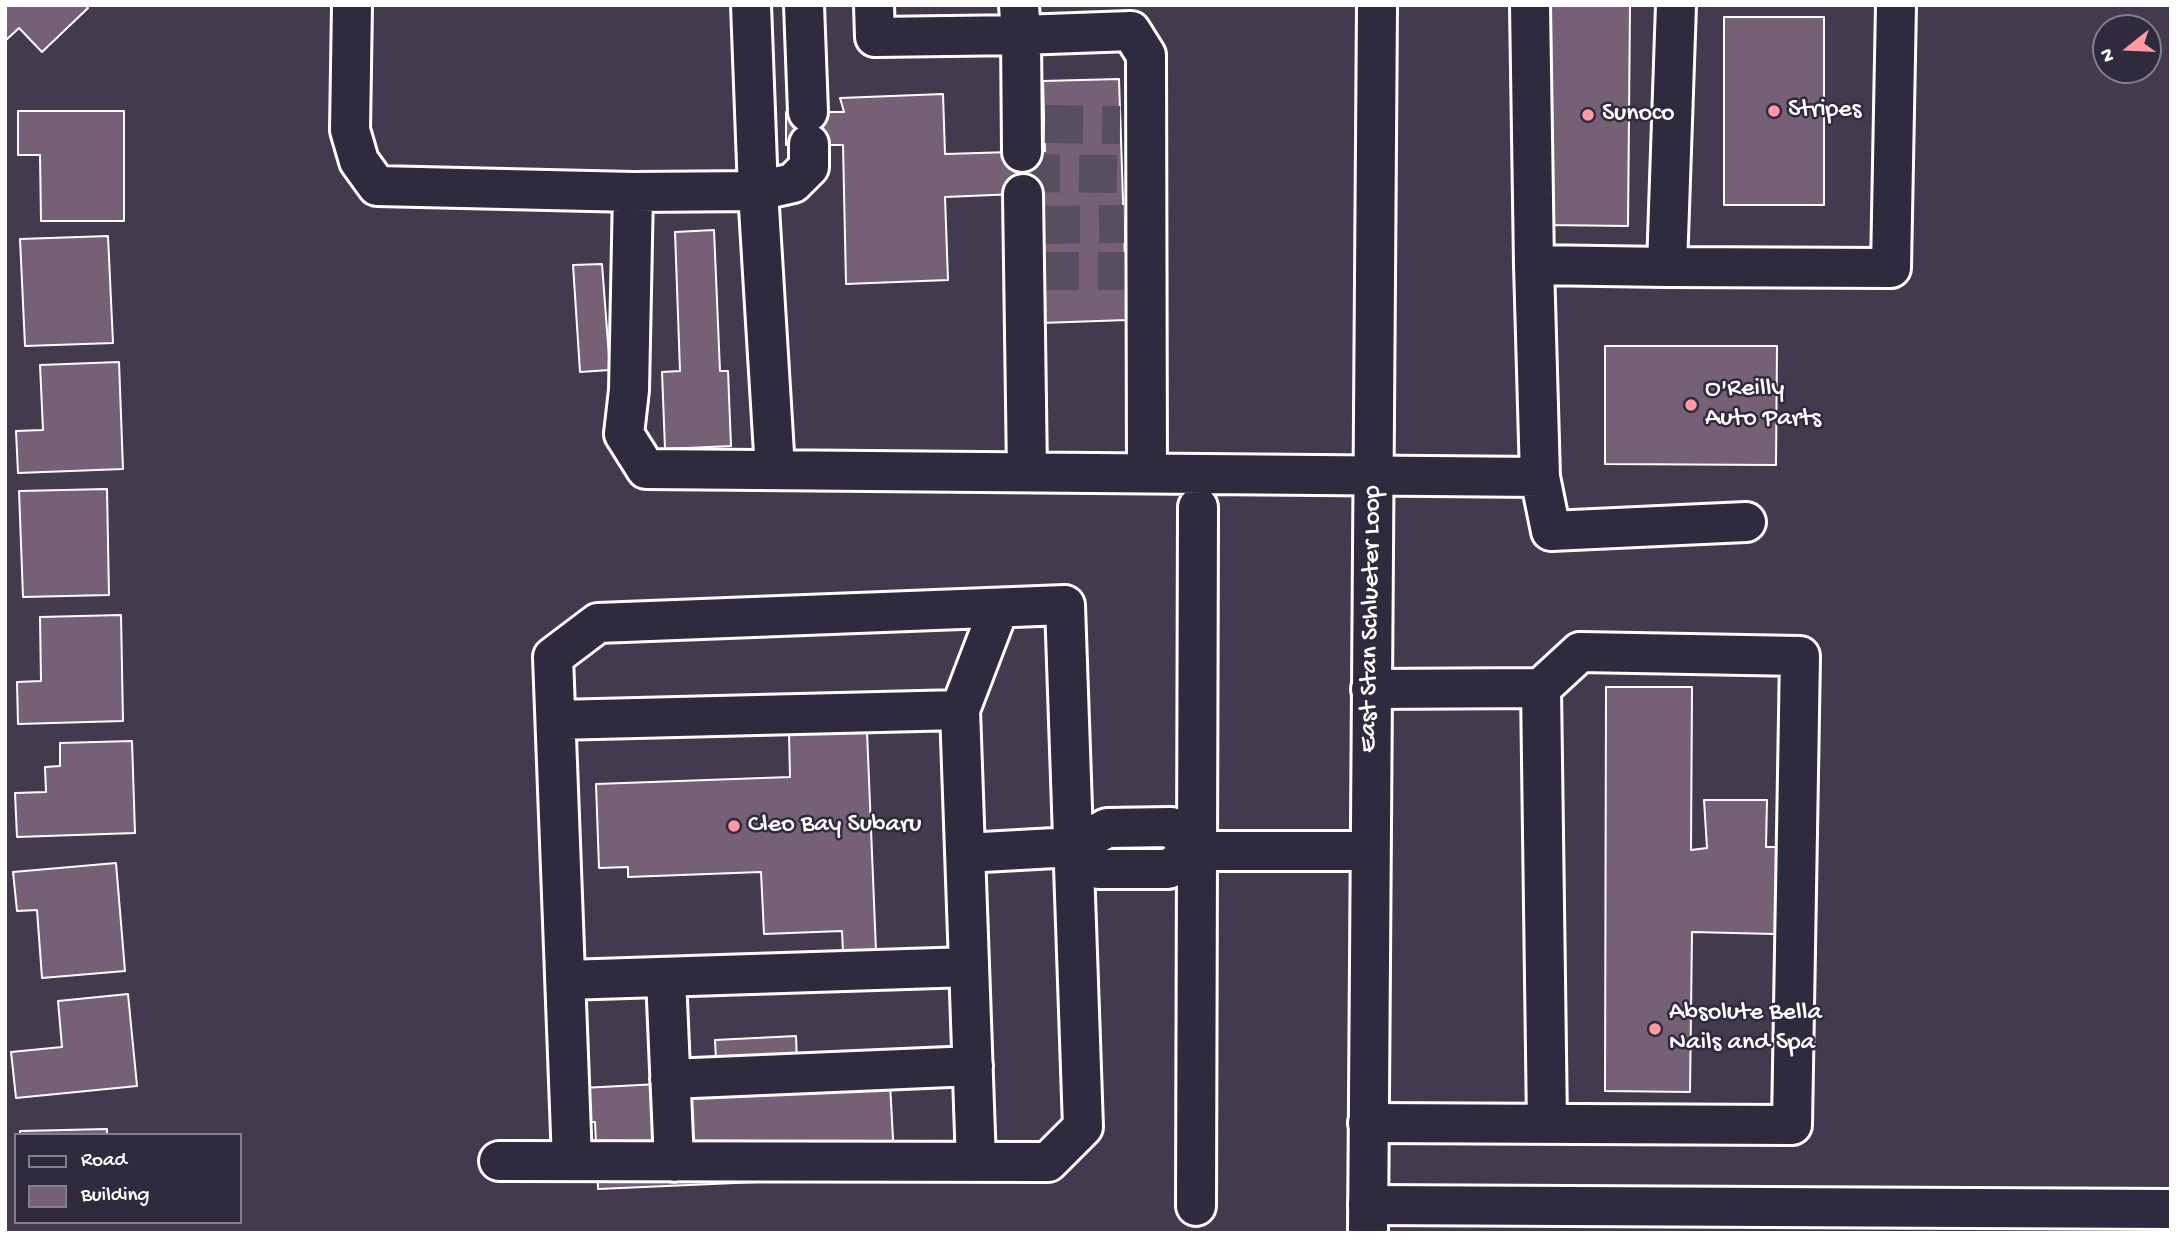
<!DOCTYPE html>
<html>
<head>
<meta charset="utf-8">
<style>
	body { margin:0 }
	#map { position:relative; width:2176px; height:1238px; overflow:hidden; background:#443a4e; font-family:"Gochi Hand",sans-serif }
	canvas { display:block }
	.frame { position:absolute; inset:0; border:7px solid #fff; pointer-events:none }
	.legend { position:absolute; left:14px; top:1133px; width:228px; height:91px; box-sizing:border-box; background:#2f2a3d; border:2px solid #827f8b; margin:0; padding:9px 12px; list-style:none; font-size:21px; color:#fff }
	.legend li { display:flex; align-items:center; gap:14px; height:35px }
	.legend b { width:35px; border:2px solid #827f8b }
	.north { position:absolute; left:2092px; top:14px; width:70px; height:70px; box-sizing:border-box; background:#2f2a3d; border:2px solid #827f8b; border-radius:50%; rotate:252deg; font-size:19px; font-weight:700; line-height:28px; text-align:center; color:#fff }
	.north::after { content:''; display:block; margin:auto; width:24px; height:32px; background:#ff9aa2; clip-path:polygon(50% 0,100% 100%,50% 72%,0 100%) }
</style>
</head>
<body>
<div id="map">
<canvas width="2176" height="1238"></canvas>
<div class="frame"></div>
<ul class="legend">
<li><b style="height:9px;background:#2f2a3d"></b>Road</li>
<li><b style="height:19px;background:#766075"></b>Building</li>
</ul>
<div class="north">N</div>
</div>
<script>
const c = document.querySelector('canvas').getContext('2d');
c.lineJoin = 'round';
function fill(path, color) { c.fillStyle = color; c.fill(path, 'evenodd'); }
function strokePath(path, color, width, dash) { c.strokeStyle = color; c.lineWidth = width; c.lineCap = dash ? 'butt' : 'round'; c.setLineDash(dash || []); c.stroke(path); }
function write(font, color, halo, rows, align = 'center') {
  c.font = font + ' "Gochi Hand",sans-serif'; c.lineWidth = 5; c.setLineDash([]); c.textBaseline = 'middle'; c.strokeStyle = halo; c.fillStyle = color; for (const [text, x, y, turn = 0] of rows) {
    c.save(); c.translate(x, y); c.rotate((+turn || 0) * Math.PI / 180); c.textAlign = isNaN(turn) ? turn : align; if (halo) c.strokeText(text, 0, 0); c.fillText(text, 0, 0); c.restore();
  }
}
const building = new Path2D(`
	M5,5H86L88,8L42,52L19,28L5,41Z
	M1547,5H1630L1628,226L1546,225Z
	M1724,17H1824V205H1724Z
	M1119,79L1127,320L1041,323V193L945,197L948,280L846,284L843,145H786V112H844L840,98L943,94L945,154L1045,151L1043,81Z
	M18,111H124V221H41L40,155H18Z
	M714,230L720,371H728L731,446L665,449L662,372L680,371L675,232Z
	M108,236L113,343L25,346L20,239Z
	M602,264L610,370L580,372L573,265Z
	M1605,346H1777L1776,465L1605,464Z
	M119,362L123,469L18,473L16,431L43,430L40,365Z
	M107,489L109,595L23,597L19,491Z
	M121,615L123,721L18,724L17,682L41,681L40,617Z
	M1606,687H1692L1691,850L1707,848L1704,800H1767L1766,847H1778L1775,934L1692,932L1690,1092L1605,1091Z
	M867,731L876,951L843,953L842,931L764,934L761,872L628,877V867L599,868L596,784L790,777L789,734Z
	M132,741L135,833L17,837L15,793L46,792L45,767L60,766V743Z
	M116,863L125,971L42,978L37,910L17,911L13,872Z
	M128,994L137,1086L16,1098L11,1052L62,1047L58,1001Z
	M796,1036L798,1088L890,1083L895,1176L598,1189L595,1122H583L582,1088L717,1081L715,1040Z
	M107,1129V1135H20V1131Z`);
const minorTunnel = new Path2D(`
	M1045,124L1120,125
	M1022,173L1122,174
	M1042,225L1124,224
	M1041,271H1126`);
const minor = new Path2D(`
	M352,5L350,130L359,161L377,186L633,192L629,390L624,434L646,469L1540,477L1534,265
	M804,5L808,112
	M874,5L875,37L1021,35L1022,152
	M1019,5L1021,35L1131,31L1146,55L1147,473
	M1530,5L1534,265L1667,267
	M1676,5L1667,267L1891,268L1896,5
	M633,192L758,191L751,5
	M1023,194L1027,472
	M775,470L758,191L793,183L809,167V144
	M1540,477L1551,531L1746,522
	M1541,688L1547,1124
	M556,720L960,710
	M1073,847L1099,869H1168L1197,851H1370
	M965,853L1073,847L1107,828L1171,827L1197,851
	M666,977L674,1162
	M566,980L969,967
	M670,1079L973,1066
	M1368,1123L1792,1125L1800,656L1580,652L1541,688L1371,689
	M499,1161L1048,1162L1083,1127L1065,605L598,623L553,657L572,1161
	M976,1162L960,710L999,608
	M1368,1205L2171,1209
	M1196,1206L1198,507`);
const major = new Path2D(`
	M1368,1233L1377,5`);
const markers = [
	[1774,111,7,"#ff9aa2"],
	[1588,115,7,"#ff9aa2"],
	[1691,405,7,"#ff9aa2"],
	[734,826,7,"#ff9aa2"],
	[1655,1029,7,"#ff9aa2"]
];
const poiNames = [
	["Stripes",1788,111],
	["Sunoco",1602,115],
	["O'Reilly",1705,390],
	["Auto Parts",1705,420],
	["Cleo Bay Subaru",748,826],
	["Absolute Bella",1669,1014],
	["Nails and Spa",1669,1044]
];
const streetNames = [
	["East Stan Schlueter Loop",1372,619,-89]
];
fill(building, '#766075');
strokePath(building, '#fff', 2);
strokePath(minorTunnel, '#574e60', 38, [38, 19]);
strokePath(minor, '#fff', 44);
strokePath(major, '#fff', 44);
strokePath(minor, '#2f2a3d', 38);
strokePath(major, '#2f2a3d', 38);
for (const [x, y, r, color] of markers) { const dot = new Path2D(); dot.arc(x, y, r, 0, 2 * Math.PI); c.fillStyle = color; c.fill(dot); strokePath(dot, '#2f2a3d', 2.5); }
write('26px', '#fff', '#2f2a3d', poiNames, 'left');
write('26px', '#fff', '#2f2a3d', streetNames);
</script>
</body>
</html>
